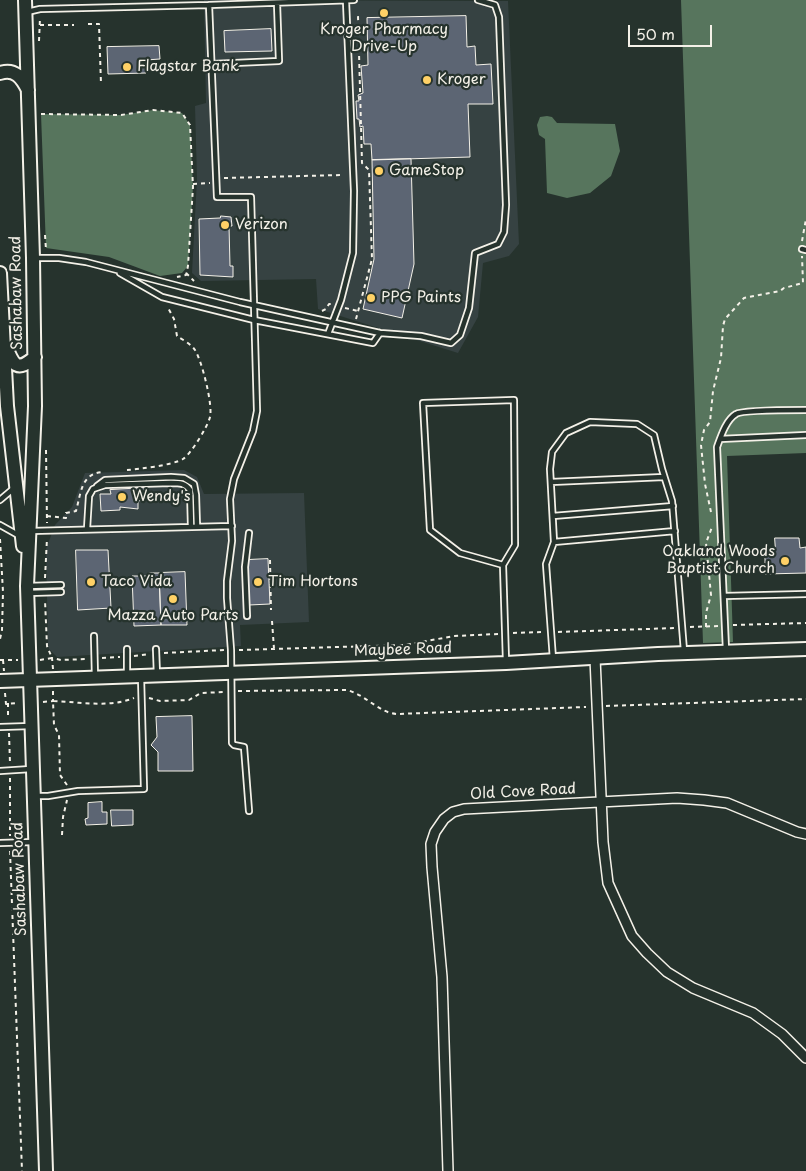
<!DOCTYPE html>
<html>
<head>
<meta charset="utf-8">
<style>
	body { margin:0 }
	#map { position:relative; width:806px; height:1171px; overflow:hidden; background:#26332d; font-family:"Playpen Sans",sans-serif }
	canvas { display:block }
	.scale { position:absolute; left:628px; top:25px; width:84px; height:22px; box-sizing:border-box; border:2px solid #f4f1e8; border-top:0; padding-left:6px; font-size:15px; line-height:18px; white-space:nowrap; color:#f4f1e8; -webkit-text-stroke:4px #26332d; paint-order:stroke }
</style>
</head>
<body>
<div id="map">
<canvas width="806" height="1171"></canvas>
<div class="scale">50 m</div>
</div>
<script>
const c = document.querySelector('canvas').getContext('2d');
c.lineJoin = 'round';
function fill(path, color) { c.fillStyle = color; c.fill(path, 'evenodd'); }
function strokePath(path, color, width, dash) { c.strokeStyle = color; c.lineWidth = width; c.lineCap = dash ? 'butt' : 'round'; c.setLineDash(dash || []); c.stroke(path); }
function write(font, color, halo, rows, align = 'center') {
  c.font = font + ' "Playpen Sans",sans-serif'; c.lineWidth = 4.5; c.setLineDash([]); c.textBaseline = 'middle'; c.strokeStyle = halo; c.fillStyle = color; for (const [text, x, y, turn = 0] of rows) {
    c.save(); c.translate(x, y); c.rotate((+turn || 0) * Math.PI / 180); c.textAlign = isNaN(turn) ? turn : align; if (halo) c.strokeText(text, 0, 0); c.fillText(text, 0, 0); c.restore();
  }
}
const built = new Path2D(`
	M204,0L508,1L519,244L509,256L483,263L478,317L458,353L318,309L316,279L201,281L192,273L197,179L195,106L206,103Z
	M184,470L197,477L204,494L304,493L309,622L240,625L241,646L57,657L49,649L48,644L46,549L55,525L72,507L85,473Z`);
const green = new Path2D(`
	M681,0H806V453L727,456L733,642L703,643Z
	M153,110L182,113L190,125L193,187L188,266L182,273L160,276L109,257L46,248L41,114L121,115Z
	M547,116L552,117L557,123L615,124L620,151L611,176L590,193L567,198L547,193L545,139L539,135L537,125L540,117Z`);
const building = new Path2D(`
	M466,16L467,47L475,46L476,65L491,64L493,104H468L470,157L372,160L371,144H364L363,126L360,127L359,119H357L356,101H359L358,95L363,93L361,66L368,65L367,18Z
	M271,29L272,51L225,52L224,31Z
	M159,46L160,59L146,60V73L108,74L107,47Z
	M411,159L414,264L402,318L363,309L374,259L372,160Z
	M221,216L231,217L232,226H229L230,266H233V277L200,275L199,219L220,218Z
	M144,488V500L138,501V509L120,507V510L101,511L100,494H111L110,490Z
	M775,538H799L800,548L806,547V573L765,574V549H775Z
	M76,550H108L111,608L78,610Z
	M268,559L270,604L249,605L247,560Z
	M185,572L187,625H161L159,573Z
	M149,573H159L161,625L134,626L132,576H149Z
	M192,716L193,771H158V752L151,745L157,737L156,717Z
	M102,802V812H107V824L86,825L85,819L88,818V803Z
	M111,810H133V825L112,826Z`);
const path = new Path2D(`
	M88,24H99L101,84
	M40,25H74
	M39,41L40,18
	M41,114L121,115L153,110L182,113L190,125L193,187L188,266L186,275L177,277
	M224,178L342,175
	M193,184L210,183
	M45,235L46,250
	M802,241L806,219
	M186,273L194,281
	M345,308L358,311
	M322,311L326,309L329,304H331
	M356,319L372,259L369,170L362,163L358,16
	M46,450L47,523
	M127,470C140,469 173,465 183,459C191,454 208,426 210,417C213,405 202,361 195,350C191,344 183,340 177,336L174,319L167,306
	M711,512L705,484L701,445L704,430L710,422L713,391L721,358L723,326L725,319L744,298L780,291L784,288L803,283L802,256
	M47,516L66,518V513L76,511C81,493 81,474 102,472
	M0,539L3,592L2,630L0,639
	M270,560L271,610
	M45,578L47,538
	M272,621L274,649
	M733,625L806,623
	M690,627L718,626
	M706,627V613L711,595L706,543L712,527
	M558,632L676,628
	M513,633L543,632
	M239,650L405,645L454,636L498,634
	M164,653L224,650
	M134,656L149,654
	M102,658L120,657
	M0,660H18
	M3,660L4,671
	M40,660L52,658L47,646L45,600
	M53,669L52,658L61,660L87,659
	M238,691L347,690C366,695 379,713 397,714L586,707
	M5,693L6,704L18,703
	M149,698L160,701L189,700L201,693L223,692
	M43,702L53,701V691
	M8,703V718
	M606,706L806,699
	M9,733L10,763
	M10,778V836
	M67,785L60,775L59,735L54,725L53,701C80,702 109,708 134,698
	M62,835L63,817L67,800
	M10,851L22,1171`);
const lane = new Path2D(`
	M27,12L40,9L209,5
	M212,64L279,61L277,3
	M802,249L806,250
	M35,258H59L86,262L240,302L380,333L421,336L451,343L460,335L469,308L475,253L498,244L504,232L506,205L499,17L495,5L478,0
	M120,273L162,297L254,320L373,343L380,333
	M328,334L341,300L353,253L354,191L346,1
	M720,439L806,435
	M551,482L664,477
	M97,486L105,480L171,477L184,478L194,484L196,495L197,526
	M0,500L13,489
	M553,516L673,506
	M0,525L18,535
	M87,529L89,496L93,489L105,485L171,483C180,483 185,483 190,490L191,527
	M31,531L232,526
	M554,542L675,531
	M503,565L515,545L514,400L423,403L430,530L460,553L503,565L506,661
	M27,586L61,585
	M29,593L61,592
	M724,596L806,594
	M247,616L245,567L249,533
	M94,636L95,677
	M127,649V675
	M156,649L157,675
	M726,650L717,447C721,436 726,420 736,414C742,410 795,410 806,410
	M553,659L546,564L554,542L550,469L552,452L566,433L590,422L637,424L654,435L662,469L672,501L684,651
	M0,727L31,726
	M0,771L31,769
	M35,796H48L78,791L144,789L141,677
	M249,811L244,747L234,745L232,743L231,650L227,598V581L232,541L230,499L234,479L253,431L257,411L251,197H217L209,5L354,0
	M0,843L34,842`);
const street = new Path2D(`
	M595,658L603,842L608,883L632,936L647,953L667,972L693,988L753,1013L782,1034L806,1058
	M448,1171L442,977L432,867L431,844L435,832L444,819L453,812L464,809L677,798L704,800L727,803L797,832L806,834`);
const secondary = new Path2D(`
	M25,0L33,258L35,406L27,586L46,1171
	M0,73C15,68 22,78 28,90
	M0,273L7,406L23,546
	M6,347C14,366 17,372 35,357
	M0,681L506,663L658,654L806,649`);
const markers = [
	[384,13,5,"#ffd166"],
	[127,67,5,"#ffd166"],
	[427,80,5,"#ffd166"],
	[379,171,5,"#ffd166"],
	[225,225,5,"#ffd166"],
	[371,298,5,"#ffd166"],
	[122,497,5,"#ffd166"],
	[785,561,5,"#ffd166"],
	[91,582,5,"#ffd166"],
	[258,582,5,"#ffd166"],
	[173,599,5,"#ffd166"]
];
const poiNames = [
	["Kroger Pharmacy",384,30,"center"],
	["Drive-Up",384,47,"center"],
	["Flagstar Bank",137,67],
	["Kroger",437,80],
	["GameStop",389,171],
	["Verizon",235,225],
	["PPG Paints",381,298],
	["Wendy's",132,497],
	["Oakland Woods",775,552,"right"],
	["Baptist Church",775,569,"right"],
	["Taco Vida",101,582],
	["Tim Hortons",268,582],
	["Mazza Auto Parts",173,616,"center"]
];
const streetNames = [
	["Sashabaw Road",17,293,-91],
	["Maybee Road",403,650,-2],
	["Old Cove Road",523,792,-3],
	["Sashabaw Road",20,879,-92]
];
fill(built, '#364242');
fill(green, '#57755d');
fill(building, '#5c6573');
strokePath(building, '#f4f1e8', 1);
strokePath(lane, '#f4f1e8', 8);
strokePath(street, '#f4f1e8', 12);
strokePath(secondary, '#f4f1e8', 16);
strokePath(path, '#f4f1e8', 2, [4, 4]);
strokePath(lane, '#26332d', 4.5);
strokePath(street, '#26332d', 9);
strokePath(secondary, '#26332d', 12);
for (const [x, y, r, color] of markers) { const dot = new Path2D(); dot.arc(x, y, r, 0, 2 * Math.PI); c.fillStyle = color; c.fill(dot); strokePath(dot, '#26332d', 2); }
write('15px', '#f4f1e8', '#26332d', poiNames, 'left');
write('15px', '#f4f1e8', '#26332d', streetNames);
</script>
</body>
</html>
